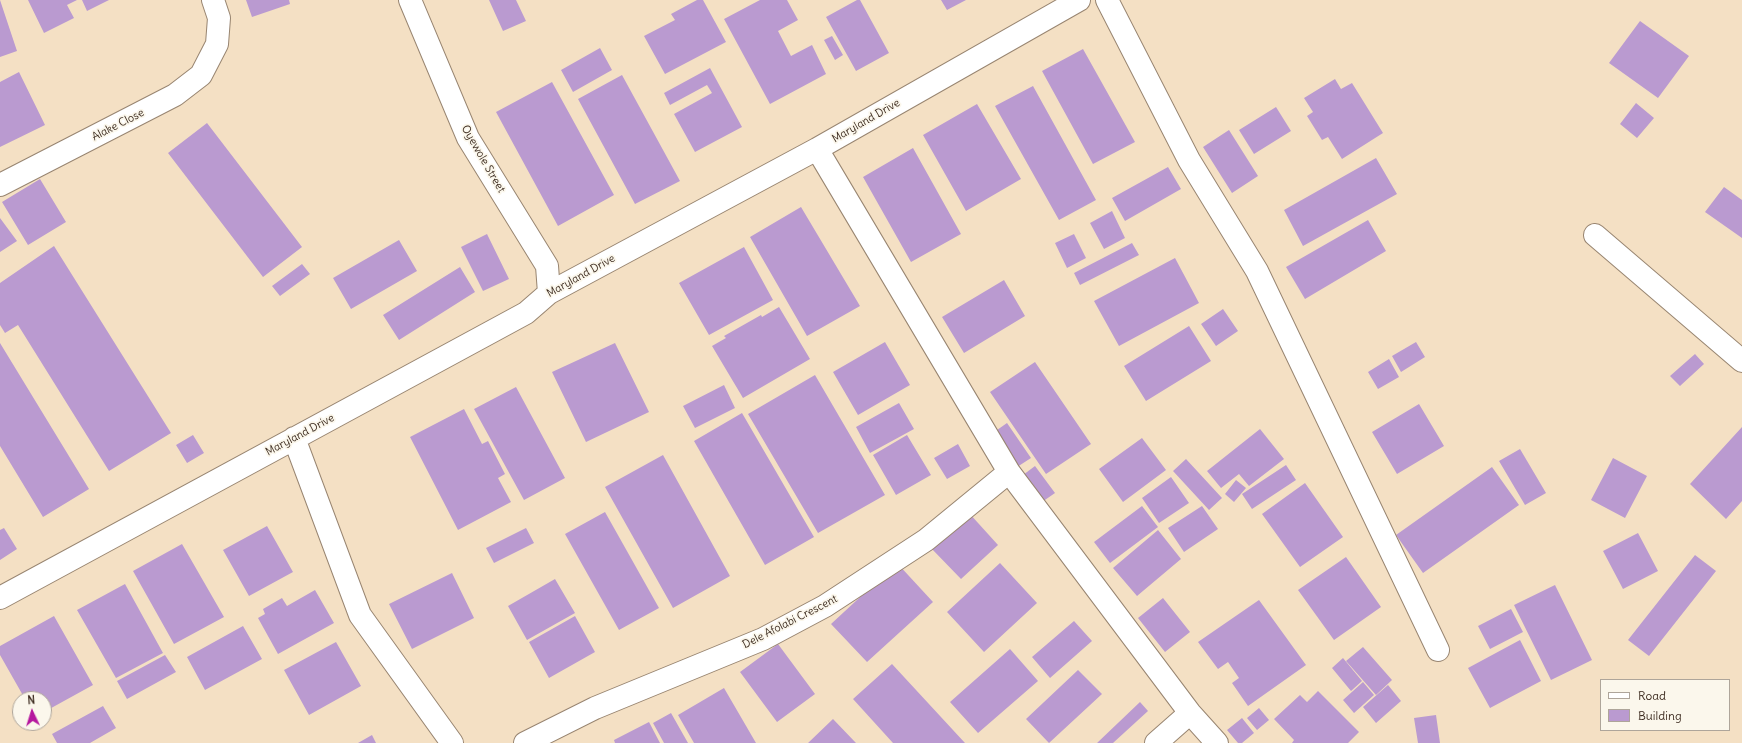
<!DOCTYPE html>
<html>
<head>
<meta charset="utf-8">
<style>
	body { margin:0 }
	#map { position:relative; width:1742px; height:743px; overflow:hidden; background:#f4e0c4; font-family:Delius,sans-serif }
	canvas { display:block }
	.legend { position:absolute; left:1600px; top:679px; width:130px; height:52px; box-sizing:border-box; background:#fbf7ec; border:1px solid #aea59a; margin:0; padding:5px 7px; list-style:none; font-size:12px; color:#3b2a1e }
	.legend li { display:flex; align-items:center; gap:8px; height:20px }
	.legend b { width:20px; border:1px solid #aea59a }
	.north { position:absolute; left:12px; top:691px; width:40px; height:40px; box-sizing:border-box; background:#fbf7ec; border:1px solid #aea59a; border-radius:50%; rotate:356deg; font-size:11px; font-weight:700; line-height:16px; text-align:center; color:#3b2a1e }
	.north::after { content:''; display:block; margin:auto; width:14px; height:18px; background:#b5179e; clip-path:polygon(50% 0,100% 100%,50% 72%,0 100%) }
</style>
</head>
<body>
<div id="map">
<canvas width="1742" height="743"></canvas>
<ul class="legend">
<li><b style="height:5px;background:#fff"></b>Road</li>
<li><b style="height:11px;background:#ba9ad0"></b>Building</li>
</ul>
<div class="north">N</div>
</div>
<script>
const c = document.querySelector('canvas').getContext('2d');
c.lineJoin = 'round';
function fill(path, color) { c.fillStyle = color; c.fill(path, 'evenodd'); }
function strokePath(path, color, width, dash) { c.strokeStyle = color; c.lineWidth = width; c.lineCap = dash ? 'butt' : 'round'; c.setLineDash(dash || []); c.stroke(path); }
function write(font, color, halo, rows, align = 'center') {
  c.font = font + ' Delius,sans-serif'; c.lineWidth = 3.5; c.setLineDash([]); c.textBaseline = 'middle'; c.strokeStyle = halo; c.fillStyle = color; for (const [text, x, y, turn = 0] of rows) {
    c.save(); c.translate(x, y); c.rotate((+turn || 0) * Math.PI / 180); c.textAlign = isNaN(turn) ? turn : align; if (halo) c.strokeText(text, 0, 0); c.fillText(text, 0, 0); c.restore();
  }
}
const building = new Path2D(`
	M0,0L17,51L0,57Z
	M28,0H77L67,5L74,18L44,33Z
	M82,0H109L87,11Z
	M246,0H289L290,4L252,17Z
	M489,0H516L526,21L503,31Z
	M697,0H703L726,42L665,74L644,36L675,20L671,14Z
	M760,0H787L798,20L778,31L791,56L812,45L826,74L770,104L724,19Z
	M857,0H860L889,53L856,71L826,17Z
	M941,0H966L947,10Z
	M1640,21L1689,56L1658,98L1609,63Z
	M832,36L843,55L835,60L824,40Z
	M600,48L612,70L573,92L561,70Z
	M1083,49L1135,142L1093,164L1042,71Z
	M710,68L742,127L695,152L674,114L712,93L707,85L670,105L664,93Z
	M19,72L45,125L0,147V82Z
	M622,75L680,181L635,204L578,99Z
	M1335,79L1341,89L1352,83L1383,133L1342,159L1328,137L1322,140L1307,116L1313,112L1304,98Z
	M552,82L614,195L558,226L496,112Z
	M1033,86L1096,200L1059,220L995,106Z
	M1636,103L1654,118L1637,138L1620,124Z
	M977,104L1021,179L966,211L923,135Z
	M1276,107L1291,131L1254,154L1239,130Z
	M207,123L302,247L263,277L168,153Z
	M1229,130L1258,176L1232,193L1203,147Z
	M913,148L961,234L911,262L863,177Z
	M1376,158L1397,194L1303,246L1284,210Z
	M1168,167L1181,189L1125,221L1112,198Z
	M40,179L66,222L28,245L2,202Z
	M1724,187L1742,200V238L1705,212Z
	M801,207L860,306L807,336L750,237Z
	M1112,211L1125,238L1104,249L1090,223Z
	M0,218L17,241L0,252Z
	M1368,220L1386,251L1305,299L1286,267Z
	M487,234L509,279L483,291L461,247Z
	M1074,234L1086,258L1067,268L1055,243Z
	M399,240L417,271L351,309L333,278Z
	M1132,243L1139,255L1080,285L1074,273Z
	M54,246L171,433L109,471L18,325L5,333L0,325V283Z
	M744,247L773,300L709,335L679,283Z
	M1175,258L1199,303L1119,346L1094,301Z
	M302,264L310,274L280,296L272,286Z
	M460,267L475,292L399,340L383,315Z
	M1004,280L1025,316L964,353L942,317Z
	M779,307L810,359L743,398L712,346L726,338L724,336L761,315L762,317Z
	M1223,309L1238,331L1216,346L1201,324Z
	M1189,326L1211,361L1146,401L1124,366Z
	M885,342L910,385L858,415L833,372Z
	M1416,342L1425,357L1401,372L1392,356Z
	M0,343L89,489L43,517L0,446Z
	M615,343L649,412L586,442L552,372Z
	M1695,354L1704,364L1680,386L1670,376Z
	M1389,359L1399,377L1378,389L1368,372Z
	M1035,362L1091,444L1046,474L990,392Z
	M815,375L885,495L818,533L748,414Z
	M724,385L735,408L695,428L683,406Z
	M516,387L565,478L524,500L474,409Z
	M899,403L914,429L870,453L856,427Z
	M1419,404L1444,446L1397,474L1372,432Z
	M464,409L482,444L488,441L505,474L498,478L511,502L458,530L410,437Z
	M742,413L814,537L765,565L694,441Z
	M1007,423L1031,458L1014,469L990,435Z
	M1742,427V501L1726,519L1690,484Z
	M1260,429L1284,459L1249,486L1239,474L1221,488L1207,471Z
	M193,435L204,453L187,463L176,445Z
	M907,435L931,475L896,495L873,455Z
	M1142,438L1166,470L1123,502L1099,469Z
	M958,444L970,466L947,479L934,458Z
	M1520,449L1546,493L1525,505L1499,461Z
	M663,455L730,576L673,608L605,487Z
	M1613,458L1647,476L1625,518L1591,500Z
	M1186,459L1222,498L1209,510L1173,471Z
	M1286,465L1296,480L1252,509L1242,494Z
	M1035,466L1055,493L1042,502L1023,475Z
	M1492,467L1519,505L1423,573L1396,535Z
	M1171,477L1189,503L1159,523L1142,498Z
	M1236,480L1246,488L1234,502L1225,494Z
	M1305,483L1343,537L1300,567L1262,514Z
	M1142,506L1158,527L1110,563L1094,542Z
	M1202,506L1218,529L1184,552L1168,528Z
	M605,512L659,608L619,630L565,534Z
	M969,513L998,545L961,579L931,548Z
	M267,526L293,572L249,596L223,550Z
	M4,528L17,549L0,560V530Z
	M526,528L534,543L494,563L486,548Z
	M1158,530L1181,559L1137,596L1113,568Z
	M1638,533L1658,571L1623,589L1603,551Z
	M182,544L224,617L174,644L133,571Z
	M1695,555L1716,571L1649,656L1628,640Z
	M1346,557L1381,607L1334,640L1298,590Z
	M897,563L933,602L867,662L831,624Z
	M1000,563L1037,603L984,652L947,612Z
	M452,573L474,618L412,649L389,604Z
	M555,579L575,613L527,640L508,606Z
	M125,584L163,653L116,678L77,610Z
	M1555,585L1592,660L1551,680L1514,605Z
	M315,590L334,623L278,654L258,618L265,614L263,609L282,598L287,606Z
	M1163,598L1190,632L1165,652L1138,618Z
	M1259,600L1306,665L1248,706L1232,683L1239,678L1228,662L1218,669L1198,642Z
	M1511,609L1523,632L1490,649L1478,626Z
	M54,616L93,685L44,712V699H25L0,655V646Z
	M575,616L595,652L549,678L529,642Z
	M1074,621L1092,641L1050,678L1032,657Z
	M243,626L262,659L205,690L187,657Z
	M1520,640L1541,681L1490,708L1468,668Z
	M336,642L361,686L309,715L284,670Z
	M778,644L815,694L777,722L740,672Z
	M1363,647L1392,680L1376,695L1346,661Z
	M1010,649L1038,681L978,733L950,702Z
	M165,655L176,672L127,699L117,681Z
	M1343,658L1362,681L1351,691L1332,668Z
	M892,664L965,743H893L853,699Z
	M1078,670L1102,694L1049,743L1026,719Z
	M1363,682L1374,695L1354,713L1343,700Z
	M1388,685L1401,701L1376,723L1363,707Z
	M724,688L756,743H694L678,715Z
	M1318,691L1359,732L1348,743H1292L1294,740L1274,719L1300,695L1307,702Z
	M1140,702L1148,711L1113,743H1097Z
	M103,706L116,728L90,743H57L52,734Z
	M1259,708L1269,720L1257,730L1247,718Z
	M671,713L688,743H664L653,723Z
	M1436,715L1440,743H1418L1414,718Z
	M1242,718L1254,733L1242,743H1238L1227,730Z
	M833,719L856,743H808Z
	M649,722L660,743H615L614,740Z
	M372,735L376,743H358Z`);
const street = new Path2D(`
	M410,0L468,138L547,266L549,293
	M1107,0L1189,160L1257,271L1438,650
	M817,149L1009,472L1190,713L1217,743
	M0,185L175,95L201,75L217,44L219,18L213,0
	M1595,235L1742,361
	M294,438L360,615L452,743
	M0,598L526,313L549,293L817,149L1079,0
	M525,743L595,708L763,639L825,606L926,540L1009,472
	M1156,743L1190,713`);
const streetNames = [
	["Maryland Drive",866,121,-30],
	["Alake Close",118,125,-27],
	["Oyewole Street",483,159,60],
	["Maryland Drive",581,276,-29],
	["Maryland Drive",300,435,-28],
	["Dele Afolabi Crescent",790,622,-27]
];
fill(building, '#ba9ad0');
strokePath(street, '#988571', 24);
strokePath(street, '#fff', 22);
write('11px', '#3b2a1e', '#fbf7ec', streetNames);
</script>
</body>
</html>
